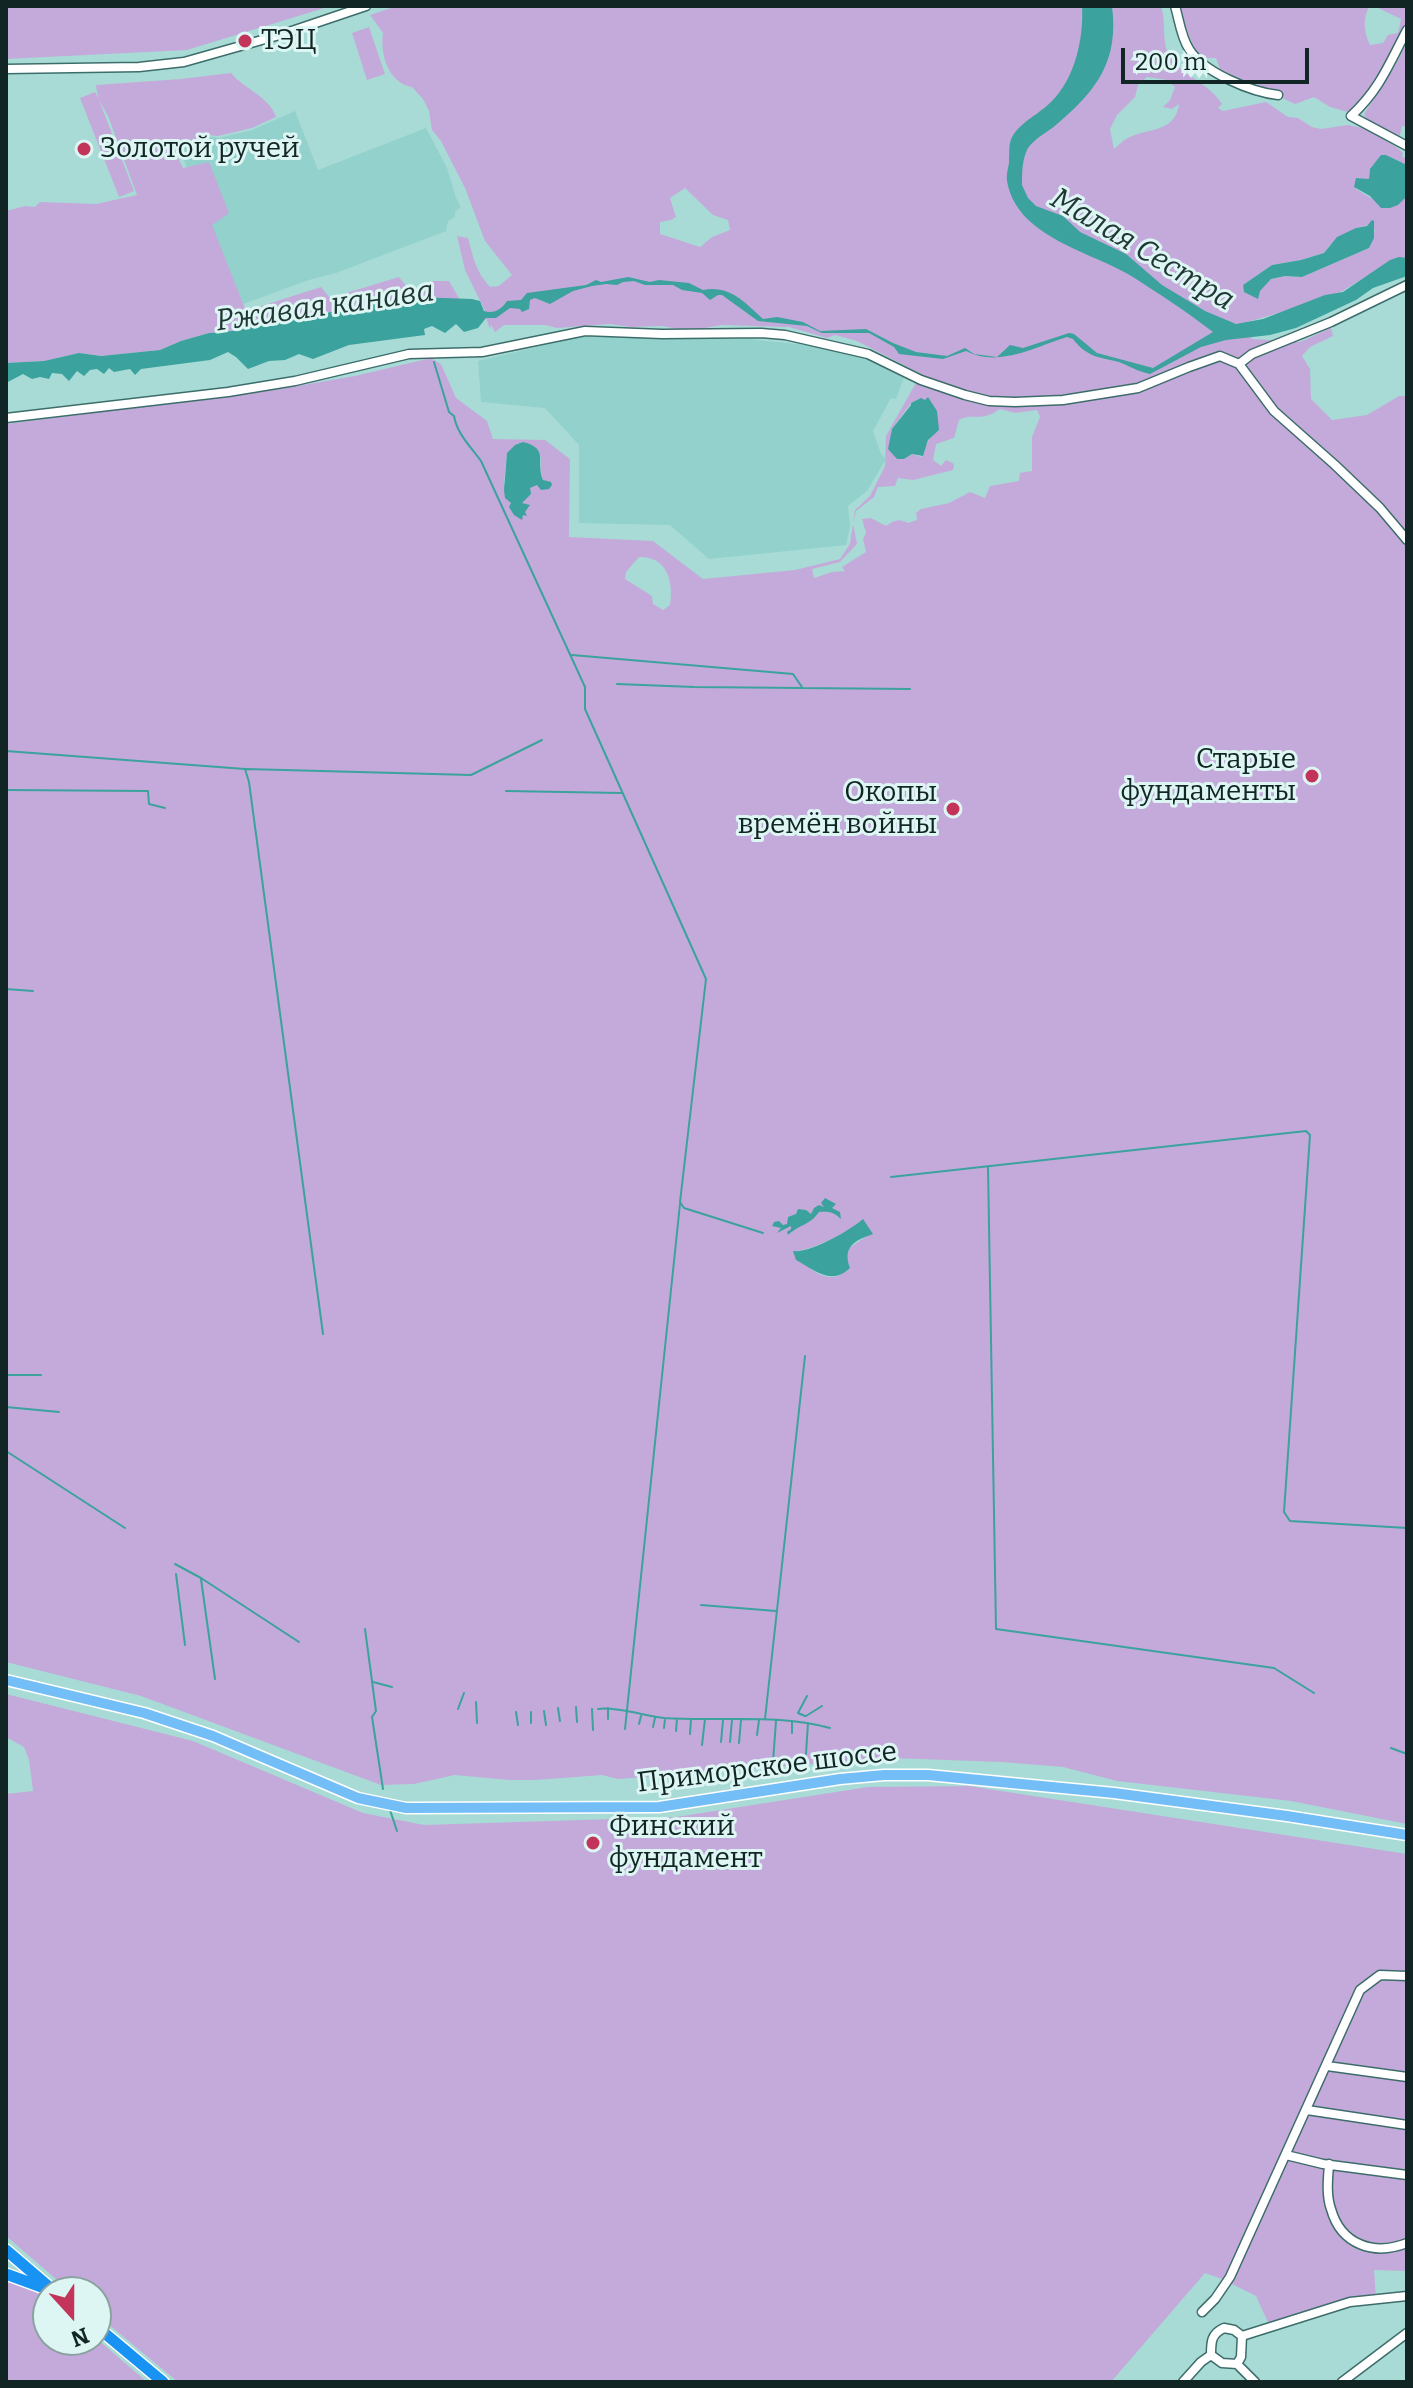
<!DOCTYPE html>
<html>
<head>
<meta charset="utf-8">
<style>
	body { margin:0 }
	#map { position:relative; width:1413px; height:2388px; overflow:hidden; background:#a8dbd6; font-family:Bitter,serif }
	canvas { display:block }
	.frame { position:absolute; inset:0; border:8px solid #112524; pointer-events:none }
	.north { position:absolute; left:32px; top:2276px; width:80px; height:80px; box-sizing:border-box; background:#ddf6f4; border:2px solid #8ba2a1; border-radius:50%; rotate:159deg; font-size:22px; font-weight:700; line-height:32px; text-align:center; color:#112524 }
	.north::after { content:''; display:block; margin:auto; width:28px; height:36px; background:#c3345a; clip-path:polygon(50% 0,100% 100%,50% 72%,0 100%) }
	.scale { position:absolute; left:1121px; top:48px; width:188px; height:36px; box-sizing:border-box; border:4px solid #112524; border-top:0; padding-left:10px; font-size:24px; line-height:28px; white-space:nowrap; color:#112524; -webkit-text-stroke:6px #ddf6f4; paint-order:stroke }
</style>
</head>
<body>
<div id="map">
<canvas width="1413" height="2388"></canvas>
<div class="frame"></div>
<div class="north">N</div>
<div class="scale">200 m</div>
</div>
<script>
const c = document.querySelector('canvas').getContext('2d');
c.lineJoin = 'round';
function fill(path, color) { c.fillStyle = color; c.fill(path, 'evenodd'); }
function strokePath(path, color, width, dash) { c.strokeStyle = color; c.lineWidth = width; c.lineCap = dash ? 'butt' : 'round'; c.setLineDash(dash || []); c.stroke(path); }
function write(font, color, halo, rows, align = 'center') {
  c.font = font + ' Bitter,serif'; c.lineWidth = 6; c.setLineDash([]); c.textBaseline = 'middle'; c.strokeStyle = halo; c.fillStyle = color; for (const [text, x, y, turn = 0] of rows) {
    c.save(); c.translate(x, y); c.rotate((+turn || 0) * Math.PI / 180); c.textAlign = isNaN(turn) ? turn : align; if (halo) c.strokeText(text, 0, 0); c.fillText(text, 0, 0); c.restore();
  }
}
const built = new Path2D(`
	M295,111L318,170L426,128L447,168L456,198L461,207L455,212V217L448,221L446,231L441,233L336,273L309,280L243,304L179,148L208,136L219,138L252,130Z
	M585,336L749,339L842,349L905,375L896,399L891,398L873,431L881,454L886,459L867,491L848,506L850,527L846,545L709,559L670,525L579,523V445L545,408L481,402L478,361L558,342L562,338Z`);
const green = new Path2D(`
	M6,6H331L187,50L6,59Z
	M397,6H1161C1166,20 1162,37 1167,51C1178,75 1209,82 1222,104L1218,108L1223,111L1266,102L1288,117L1298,118L1312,127L1321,129L1348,125L1363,128L1395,146L1403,153L1402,157L1407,158V165L1386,155L1370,169L1369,179L1363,180L1359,177L1356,189L1376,201L1397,205L1407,196V258L1393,260L1331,298L1247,322L1252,339L1300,342L1331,328L1333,336L1310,347L1302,356L1310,369L1311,399L1332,420L1367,415L1399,396H1405L1407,402V1824L1291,1801L1117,1781L1063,1767L1002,1762L891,1758L618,1779L602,1775L535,1780H509L455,1775L414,1784L381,1785L141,1696L6,1662V424L280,389L355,376L431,358L441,364L456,398L487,421L493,439L545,440L570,459L569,537L653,541L703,579L795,570L840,559L850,544L855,510L870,496L885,466L886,436L921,374L857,341L835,335L827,338L789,327L722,325L688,331L663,326L630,327L611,324L557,328L545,325H504L495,332L491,325L490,329L486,318L488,317L465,270L457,236L468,238C473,257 476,272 490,287L499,286L512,275L485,241L465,188L441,141L432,130L429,111L423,99L412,87C388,83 380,54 383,33L370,15ZM1147,77L1167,80L1175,87L1170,100L1163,107L1172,109L1179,104C1175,133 1148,128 1130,137C1124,139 1119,145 1114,149L1110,129L1117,115L1135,97L1138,85ZM685,188L713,215L728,220L730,230L712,237L700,247L660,234V222L671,220L676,217L670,198ZM1369,225L1375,230L1369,248L1302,277L1285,276L1271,279L1259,291L1242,286L1272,265L1301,260L1324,253L1330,245L1356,228ZM925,400L937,411L938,431L931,435L921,457L912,454L904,459H897L891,434L892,429L911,403ZM1000,409L1015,413L1037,410L1040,417L1032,437V471L1020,473L1019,481L990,486L985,498L970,492L949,503L921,509L916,513L917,520L908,523C899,518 894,520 886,526L871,518L862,519L866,533L863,539L866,552L842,567L845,571L832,572L814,578L812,569L840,562L857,544L853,524L856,511L874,497L878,487L895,486L898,478L913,480L953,470L954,464L946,460L941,466L933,460L936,444L954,438L959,420C973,412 981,423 1000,409ZM530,444C549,456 536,464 543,480L529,488L531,494L521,503L529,505L523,515L513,511L504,482L507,453ZM639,557C667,556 674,582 670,605L663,610L653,604L652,596L625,579L626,572ZM860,1221L867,1236L849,1248L847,1259L850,1268C844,1272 839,1277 832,1277C817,1278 802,1262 794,1251C807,1252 850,1233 860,1221Z
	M1178,6H1370C1362,17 1364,33 1370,45L1383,43L1388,35L1398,33L1401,19L1374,6H1407V25L1382,74L1366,97L1348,112L1330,107L1314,97L1295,104L1220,69L1216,58H1204L1194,48Z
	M369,27L385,74L367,80L352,33Z
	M1407,43V127L1402,126L1399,139L1369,123L1364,114L1394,68Z
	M231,73C245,90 269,96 276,117L252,128L218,136L208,135L174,150L183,168L209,162L229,213L212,225L246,311L321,287L330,298L399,277L411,292L433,281H449L460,300L415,297L376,303L354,311L331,312L281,323L252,324L232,331L209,333L181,341L160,350L101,356L79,353L44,361L6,363V211L25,206L35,207L40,202L96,204L137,195L108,116L99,100L134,191L119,197L80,98L95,92L98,98L96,85L181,79Z
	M6,1694L193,1741L363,1813L424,1825L676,1817L868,1787L969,1786L1407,1854V2271L1374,2270L1376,2299L1270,2327L1256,2296L1222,2279L1205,2273L1111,2382H178L96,2314V2292H71L6,2236V1794L33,1791L29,1760L24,1747L6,1737Z
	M6,2281L48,2297V2340L96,2338L147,2382H6Z`);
const water = new Path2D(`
	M1082,6H1112C1119,61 1097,90 1057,124C1048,132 1035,138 1028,148C1022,159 1022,173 1022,185L1028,198L1036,206L1063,216L1080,232L1126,254L1162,285L1205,311L1236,324L1263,319L1325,295L1343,292L1390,260L1399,257L1407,258V276L1373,288L1356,300L1296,328L1270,335L1226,340L1201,347L1150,374C1139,372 1129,366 1119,362C1098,357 1087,357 1073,339L1067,337C1034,347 999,368 966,351L943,359L899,354L894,347L869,333H822L807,326L758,321L722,295H718L710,300L702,293L682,290L673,285H645L634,281L623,282L617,285L606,284L592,286L573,291L550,304L535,298L530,300L529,309L522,312L520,309L510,308L496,318H486L478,328L464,332L456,324L445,333L432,326L424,329L425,335L349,345L313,359L299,354L285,360L269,361L248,369L236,357L228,352L210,360L141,369L135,375L130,369L114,372L109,368L104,374L97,369L90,370L84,376L77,371L69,381L62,374L52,373L49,379L40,377L32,379L23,374L6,383V363L44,361L79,353L101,356L160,350L181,341L209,333L232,331L252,324L281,323L331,312L354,311L376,303L403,300L407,291L415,297L472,299L480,301L484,311C494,314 501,310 507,301L521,300L527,293L586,285L596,280L601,282L628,277L650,282L659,280L689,283L703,290C730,285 744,302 763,319L777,317L803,322L820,331L866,329L893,343L916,352L947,356L965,348L974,354L997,357L1010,345L1023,348L1069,333L1074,334L1097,353L1153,368L1213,332C1187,312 1161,295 1133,277C1091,251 1017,238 1007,181C1006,175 1008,169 1009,163C1010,144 1007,139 1022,125C1031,117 1042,111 1051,102C1075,79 1084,38 1082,6Z
	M1381,155H1386L1407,165V196L1398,205L1390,208H1381L1370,196L1354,187L1356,178L1369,179L1370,169Z
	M1372,220L1374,221V238L1369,248L1302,277L1285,276L1271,279L1260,291L1258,299L1244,292L1243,285L1272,265L1301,260L1324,253L1337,237L1356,228L1367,226Z
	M928,397L937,411L939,430L928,440L923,456L912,454L904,459H897L888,449L892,429L911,405V403L921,398L925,400Z
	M523,442C550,449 535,461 543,480L551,482L552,485L549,489L541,490L537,485L530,488L531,494L522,503L530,505L525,512L527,516L523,515L522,520L514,515L509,507L511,503L505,498L504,490L507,453L515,445Z
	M825,1198L836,1204L832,1208L840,1212L841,1219C834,1212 828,1211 819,1212C809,1226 800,1224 788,1235L787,1232L791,1229V1226L777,1233L781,1228L772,1226L774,1222L779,1221L783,1225L787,1224L788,1217L796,1214L798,1209L806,1210L811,1214L814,1208L819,1205L824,1207L821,1203Z
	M863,1219L873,1234C856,1240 842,1246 850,1268C831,1286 814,1270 796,1260L793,1251C811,1253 849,1231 863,1219Z`);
const stream = new Path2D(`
	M434,362L449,412L454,416C457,434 471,447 481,461L585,687V709L706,979L680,1202L684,1208L763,1233
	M572,655L793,674L802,687
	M617,684L694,687L910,689
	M6,751L245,769L249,782L323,1334
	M246,769L471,775L542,740
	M6,790L148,791L149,804L165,808
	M506,791L621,793
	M6,989L33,991
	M988,1167L996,1629L1274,1668L1314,1693
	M891,1177L1306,1131L1310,1135L1284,1512L1290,1521L1407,1528
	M6,1375H41
	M6,1407L59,1412
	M6,1451L125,1528
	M175,1564L201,1578L299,1642
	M176,1574L185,1645
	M201,1579L215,1679
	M701,1605L776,1611
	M365,1629L376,1711L372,1717L383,1789
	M373,1682L392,1687
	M476,1702L477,1723
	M576,1707L577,1722
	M558,1708L560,1721
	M608,1708V1719
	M458,1709L464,1693
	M592,1709L593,1730
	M598,1709C613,1706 646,1716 664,1718C720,1722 776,1713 830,1728
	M544,1711L546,1725
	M516,1712L518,1725
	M531,1712V1723
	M805,1716L798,1713L807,1696
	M806,1716L822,1706
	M765,1719L805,1356
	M639,1724L641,1716
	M653,1727L655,1718
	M664,1728L665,1719
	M625,1729L680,1204
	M676,1731L677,1719
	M792,1733V1722
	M690,1734L691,1719
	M757,1735L759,1720
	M721,1742L723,1720
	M730,1742L732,1720
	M739,1743L741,1720
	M702,1745L705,1719
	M1391,1748L1407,1754
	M806,1754L808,1723
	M773,1762L776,1721
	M390,1810L397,1831`);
const minor = new Path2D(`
	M1175,6C1179,19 1181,37 1189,49C1203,72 1251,92 1278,95
	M1407,30C1389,64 1380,89 1351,116L1407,146
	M6,69L139,67L184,62L283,34L366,6
	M1239,364L1252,354L1331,322L1407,285
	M6,418L228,392L295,381L409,354L482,352L585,331L662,334L761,333L785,335L868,354L921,380L965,395L989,401L1015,402L1063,400L1138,388L1189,367L1220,356L1239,364L1274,411L1335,465L1380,508L1407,540
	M1327,2066L1407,2077
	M1307,2110L1407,2125
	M1286,2155L1323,2164L1407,2175
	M1329,2164C1328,2179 1326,2195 1331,2209C1341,2245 1374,2256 1407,2243
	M1202,2312L1215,2299L1230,2277L1360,1990L1380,1975L1407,1976
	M1224,2328L1234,2330L1242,2336L1241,2357L1237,2364L1222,2363L1211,2355C1211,2342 1211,2334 1224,2328Z
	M1242,2336L1350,2302L1407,2296
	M1237,2364L1255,2382
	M1183,2382L1201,2362L1211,2355
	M1342,2382L1407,2333`);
const major = new Path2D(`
	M6,1680L144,1713L213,1736L358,1798L406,1808L659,1807L840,1779L884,1775H928L1114,1793L1287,1816L1407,1835`);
const highway = new Path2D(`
	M6,2250L55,2292
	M6,2274L47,2289
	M96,2326L163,2382`);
const markers = [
	[245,41,8,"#c3345a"],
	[84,149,8,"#c3345a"],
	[1312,776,8,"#c3345a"],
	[953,809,8,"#c3345a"],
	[593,1843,8,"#c3345a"]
];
const poiNames = [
	["ТЭЦ",261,41],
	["Золотой ручей",100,149],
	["Старые",1296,760,"right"],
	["фундаменты",1296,792,"right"],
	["Окопы",937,793,"right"],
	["времён войны",937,825,"right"],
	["Финский",609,1827],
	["фундамент",609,1859]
];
const streetNames = [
	["Приморское шоссе",767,1768,-7]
];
const waterNames = [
	["Малая Сестра",1142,250,31],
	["Ржавая канава",325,307,-8]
];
fill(built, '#93d1cc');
fill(green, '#c4aada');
fill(water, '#3ba29d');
strokePath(stream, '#3ba29d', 2);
strokePath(minor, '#3d6d6a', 11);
strokePath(major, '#fff', 13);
strokePath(highway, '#fff', 14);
strokePath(minor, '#fff', 8);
strokePath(major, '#74bef8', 10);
strokePath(highway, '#1892f3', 11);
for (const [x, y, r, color] of markers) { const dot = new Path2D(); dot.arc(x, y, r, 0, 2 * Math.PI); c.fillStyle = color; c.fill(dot); strokePath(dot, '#ddf6f4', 3); }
write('28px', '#112524', '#ddf6f4', poiNames, 'left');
write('28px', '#112524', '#ddf6f4', streetNames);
write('italic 30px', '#1f3634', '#ddf6f4', waterNames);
</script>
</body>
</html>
